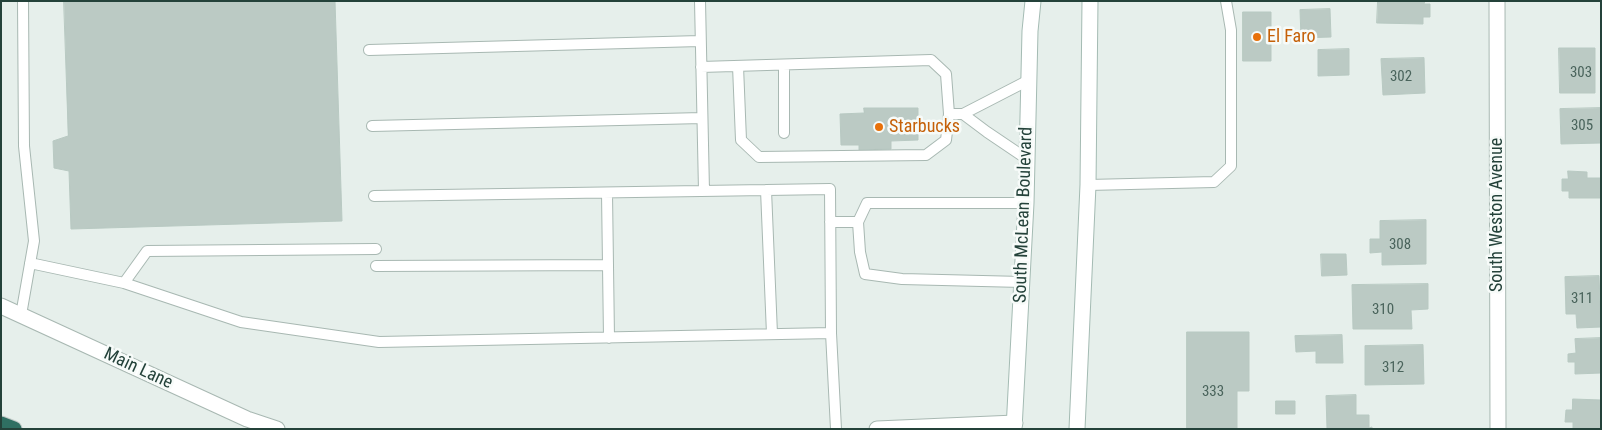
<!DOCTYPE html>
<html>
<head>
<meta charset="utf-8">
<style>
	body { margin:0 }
	#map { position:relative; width:1602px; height:430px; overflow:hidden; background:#e6efeb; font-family:"Roboto Condensed",sans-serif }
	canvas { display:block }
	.frame { position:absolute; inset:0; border:2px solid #24423a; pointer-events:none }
</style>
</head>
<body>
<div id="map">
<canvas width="1602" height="430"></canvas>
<div class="frame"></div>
</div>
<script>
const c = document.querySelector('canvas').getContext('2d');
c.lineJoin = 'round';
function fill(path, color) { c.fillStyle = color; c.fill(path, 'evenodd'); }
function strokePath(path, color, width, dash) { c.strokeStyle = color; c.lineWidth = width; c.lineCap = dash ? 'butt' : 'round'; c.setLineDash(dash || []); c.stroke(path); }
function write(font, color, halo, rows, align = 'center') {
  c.font = font + ' "Roboto Condensed",sans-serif'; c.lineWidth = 5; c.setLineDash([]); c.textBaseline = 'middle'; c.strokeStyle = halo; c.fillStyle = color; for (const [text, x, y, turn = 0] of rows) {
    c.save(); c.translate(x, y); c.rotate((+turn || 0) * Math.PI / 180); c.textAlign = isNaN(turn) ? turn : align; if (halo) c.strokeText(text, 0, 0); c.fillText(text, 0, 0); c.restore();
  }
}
const building = new Path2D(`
	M64,1H335L342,221L71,229L69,171L54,168L53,141L68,136Z
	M1378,1H1425L1424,4H1430V17H1423V24L1377,23Z
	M1330,9L1331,37L1301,38L1300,10Z
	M1243,12H1271V61H1243Z
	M1559,48H1595V93H1560Z
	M1349,49V75L1318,76V50Z
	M1424,58L1425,93L1383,95L1381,59Z
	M864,108H918V140L891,141V149L859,150V145H841L840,114L864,113Z
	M1601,108V143L1561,144L1560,109Z
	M1568,171L1587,172V178H1601V198H1569V191H1562V179H1568Z
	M1426,220V264L1382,265V252L1370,253V239H1380V221Z
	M1321,254H1346L1347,275L1322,276Z
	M1599,276L1601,327L1577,328L1576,314H1566L1565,277Z
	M1428,284V309L1411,310L1412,329H1353L1352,285Z
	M1187,332H1249V391H1237V429H1187Z
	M1342,335L1343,363H1316V351L1296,352L1295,336Z
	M1601,338V373L1575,374V362H1568V354L1576,353L1575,339Z
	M1423,345L1424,384L1365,385V346Z
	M1356,395V415H1369V428L1372,427V429H1327L1326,396Z
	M1573,399L1601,400V429H1573V422H1565L1566,410H1572Z
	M1276,401H1295V414H1276Z`);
const lane = new Path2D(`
	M700,1L704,191
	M369,50L700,41
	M784,65V133
	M701,67L931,60L946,74L949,114L946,140L926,155L759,157L741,140L738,66
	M949,114H963L1029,80
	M963,114L987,132L1027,159
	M372,126L702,118
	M1088,185L1214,182L1231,166V30L1226,1
	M607,193L609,338
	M374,196L766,190
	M830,222H858
	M30,263L124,283L241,322L379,342L831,333L836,429
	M376,266L608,265
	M1022,282L902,279L865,274L860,252L858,222L867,203H1026
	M124,283L147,251L376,249
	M21,315L34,241L24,146L23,1
	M772,334L766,190L830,189L831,333`);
const street = new Path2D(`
	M1497,1L1498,429
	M1,306L247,419L277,429
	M877,429L1015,423`);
const secondary = new Path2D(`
	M1014,429L1026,203L1030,31L1033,1
	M1077,429L1088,185L1090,1`);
const highway = new Path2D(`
	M1,424L14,429`);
const markers = [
	[1257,37,5,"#e8710a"],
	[879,127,5,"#e8710a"]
];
const numberNames = [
	["303",1581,73],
	["302",1401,77],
	["305",1582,126],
	["308",1400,245],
	["311",1582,299],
	["310",1383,310],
	["312",1393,368],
	["333",1213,392]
];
const foodNames = [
	["El Faro",1267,37],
	["Starbucks",889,127]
];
const streetNames = [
	["South McLean Boulevard",1024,215,-88],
	["South Weston Avenue",1497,215,-90],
	["Main Lane",138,369,25]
];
fill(building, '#bbcac4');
strokePath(building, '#b8c9c2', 1);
strokePath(lane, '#a8b8b2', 12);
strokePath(street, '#a8b8b2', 17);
strokePath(secondary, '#a4bbb3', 17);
strokePath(highway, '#c2cac8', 17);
strokePath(lane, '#fff', 10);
strokePath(street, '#fff', 15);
strokePath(secondary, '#fff', 15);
strokePath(highway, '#2f6f62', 15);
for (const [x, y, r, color] of markers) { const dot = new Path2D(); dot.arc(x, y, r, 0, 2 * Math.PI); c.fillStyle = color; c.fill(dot); strokePath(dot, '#f7fbf9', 2); }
write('15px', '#4a645c', null, numberNames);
write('18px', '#c56008', '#f7fbf9', foodNames, 'left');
write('18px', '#24423a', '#f7fbf9', streetNames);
</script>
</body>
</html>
